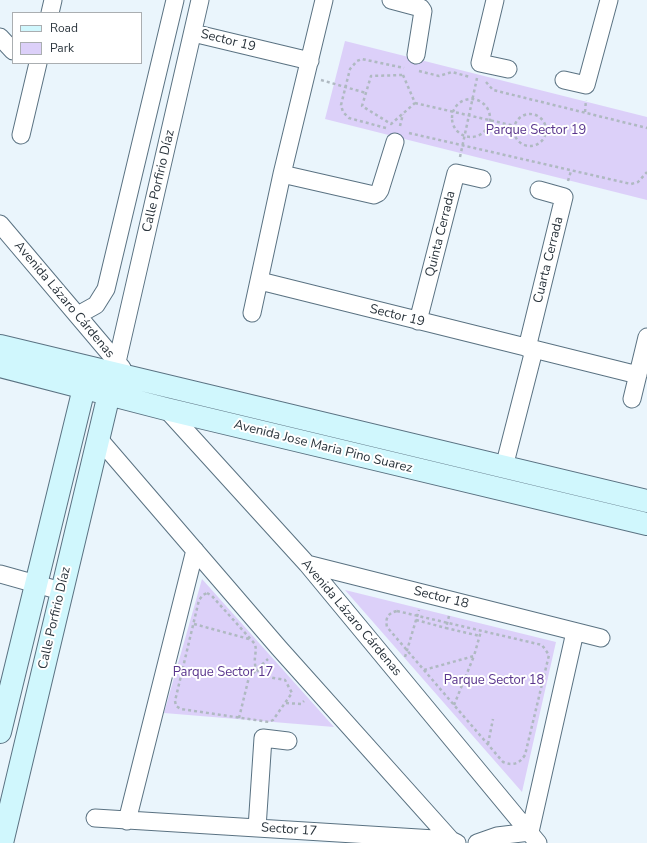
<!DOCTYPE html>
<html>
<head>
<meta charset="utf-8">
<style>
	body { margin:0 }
	#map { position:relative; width:647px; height:843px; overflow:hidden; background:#eaf5fc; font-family:"Nunito Sans",sans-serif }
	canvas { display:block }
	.legend { position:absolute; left:12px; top:12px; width:130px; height:52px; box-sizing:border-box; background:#fff; border:1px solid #aaaeb1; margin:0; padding:5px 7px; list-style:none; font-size:12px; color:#2a343c }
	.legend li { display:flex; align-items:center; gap:8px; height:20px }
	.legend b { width:20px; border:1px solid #aaaeb1 }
</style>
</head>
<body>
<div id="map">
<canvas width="647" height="843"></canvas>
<ul class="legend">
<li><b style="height:5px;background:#d0f7fd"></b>Road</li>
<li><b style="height:11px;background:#dcd0f9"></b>Park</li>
</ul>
</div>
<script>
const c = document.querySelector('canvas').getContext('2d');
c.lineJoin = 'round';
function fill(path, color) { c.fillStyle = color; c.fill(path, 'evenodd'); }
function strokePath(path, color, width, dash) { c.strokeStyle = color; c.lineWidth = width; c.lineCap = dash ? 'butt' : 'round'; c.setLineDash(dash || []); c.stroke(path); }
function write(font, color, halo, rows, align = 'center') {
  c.font = font + ' "Nunito Sans",sans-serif'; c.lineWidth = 4; c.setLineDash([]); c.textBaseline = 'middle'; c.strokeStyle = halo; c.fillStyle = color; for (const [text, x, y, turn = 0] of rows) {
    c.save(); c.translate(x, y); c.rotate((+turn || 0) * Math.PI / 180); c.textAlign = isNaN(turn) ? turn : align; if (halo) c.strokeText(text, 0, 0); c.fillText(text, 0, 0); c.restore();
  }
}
const green = new Path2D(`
	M345,41L647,117V200L325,119Z
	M202,579L334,727L164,713Z
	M345,590L556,642L522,792Z`);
const path = new Path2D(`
	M419,71L439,76L452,72L470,77
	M403,75L415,103L391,124L362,106L371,76Z
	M321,80L366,93
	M486,82L493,90L647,128
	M452 118a19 19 0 1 1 38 0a19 19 0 1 1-38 0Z
	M415,103L515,126
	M585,112L586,100
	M514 130a16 16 0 1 1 32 0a16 16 0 1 1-32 0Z
	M400,126L403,114
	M386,128L349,118L343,112L341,105L350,69L357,61L362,59L404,68
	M409,133L631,184L638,182L647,172
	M460,157L477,78
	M568,181L571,171
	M207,593L212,596L255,644C257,652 254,656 255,664C256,677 275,678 285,680L292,693L273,720L269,722L181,709L176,706L175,701L199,600L203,595Z
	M397,611L542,645L549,655L525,755C519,764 513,766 503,762L387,627C385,618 388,613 397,611Z
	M449,616L446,628L480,636
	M416,620L446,628
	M194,624L249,639
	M405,657L419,610
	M424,670L474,656L481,631
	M286,703L301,704L304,701
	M454,705L474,656
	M239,718L249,677L268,659
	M488,744L493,719`);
const street = new Path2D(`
	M391,0L421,8L423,11L416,55
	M495,0L480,63L508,69
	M50,13L53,0
	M193,33L310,61
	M0,37L13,51
	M564,80L586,85L609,0
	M21,135L38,63
	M282,174L374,195L378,193L380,190L395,142
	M0,224L122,368
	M260,281L638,375
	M252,313L282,174L324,0
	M78,315L96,305L106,289L175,0
	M418,321L456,173L482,179
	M527,348L564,197L539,190
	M117,362L200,0
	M632,399L647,337
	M166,409L307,564L538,843
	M99,439L279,648L451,840L457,843
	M504,467L534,350
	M307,564L601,638
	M0,574L61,591
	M95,818L451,840
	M127,821L195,550
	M257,828L263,738L288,741
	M530,832L575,632
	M477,843L497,836L530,832`);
const secondary = new Path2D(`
	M0,346L647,501
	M0,366L166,409L647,524
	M0,732L84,388
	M2,843L109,394`);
const streetNames = [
	["Sector 19",228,41,14],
	["Calle Porfirio Díaz",159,181,-77],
	["Quinta Cerrada",441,234,-76],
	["Cuarta Cerrada",549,260,-76],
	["Avenida Lázaro Cárdenas",64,300,50],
	["Sector 19",397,316,14],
	["Avenida Jose Maria Pino Suarez",323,447,14],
	["Sector 18",441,598,14],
	["Calle Porfirio Díaz",55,618,-77],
	["Avenida Lázaro Cárdenas",351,618,50],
	["Sector 17",289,830,4]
];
const parkNames = [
	["Parque Sector 19",536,131],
	["Parque Sector 17",223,673],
	["Parque Sector 18",494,681]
];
fill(green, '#dcd0f9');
strokePath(street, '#5a7282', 19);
strokePath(secondary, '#5a7282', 24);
strokePath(path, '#afb9c1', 2.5, [3, 3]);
strokePath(street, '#fff', 17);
strokePath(secondary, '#d0f7fd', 22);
write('13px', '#2a343c', '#fff', streetNames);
write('13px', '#59358d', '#fff', parkNames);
</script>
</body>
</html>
